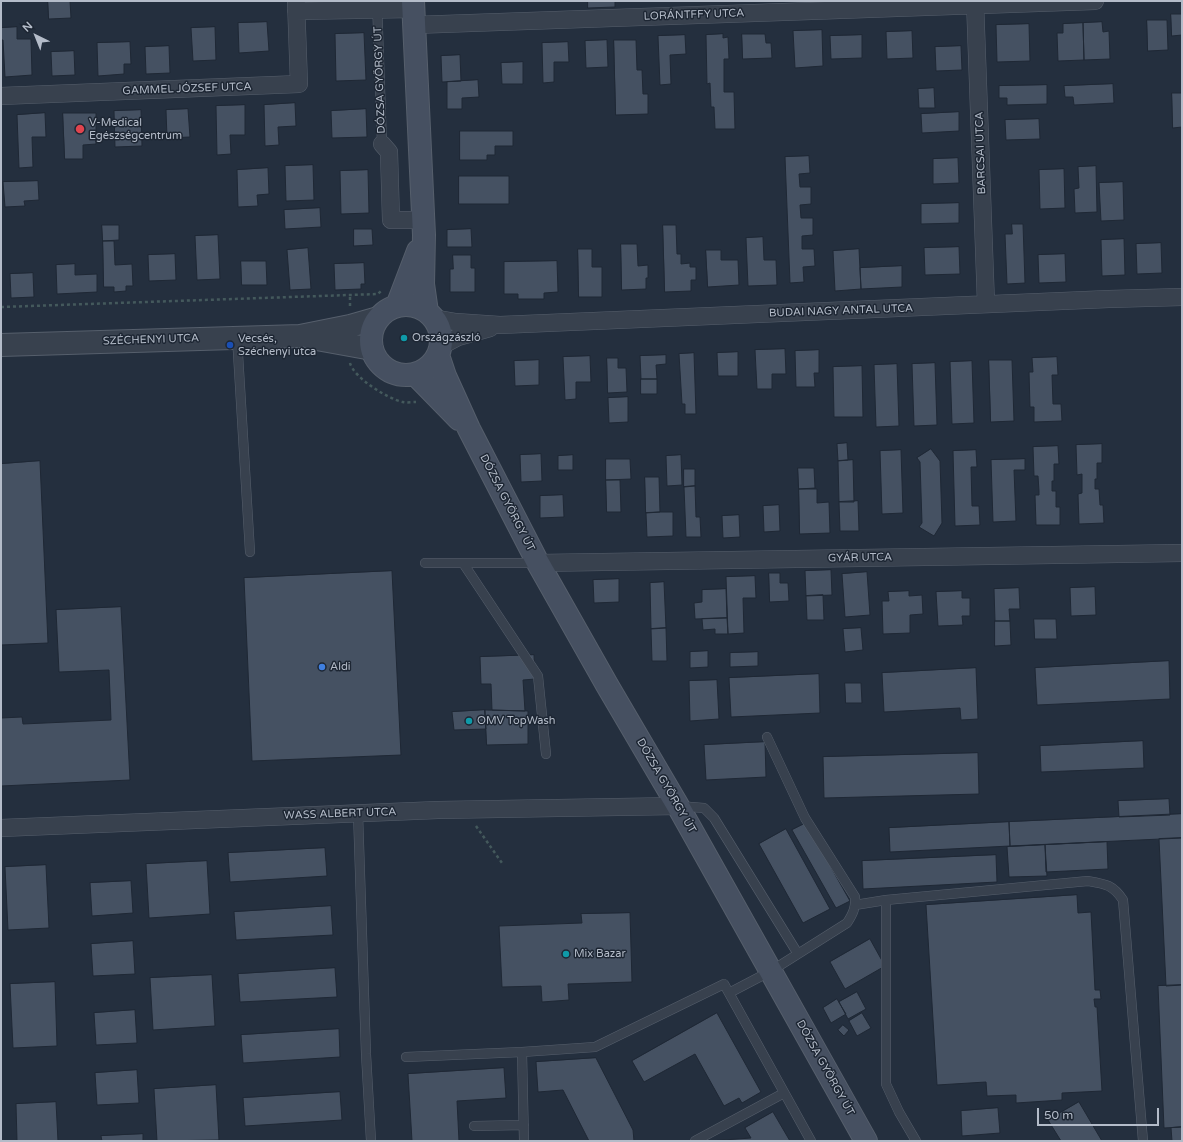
<!DOCTYPE html>
<html>
<head>
<meta charset="utf-8">
<style>
	body { margin:0 }
	#map { position:relative; width:1183px; height:1142px; overflow:hidden; background:#242f3e; font-family:"Varela Round",sans-serif }
	canvas { display:block }
	.frame { position:absolute; inset:0; border:2px solid #b4bcc9; pointer-events:none }
	.north { position:absolute; left:16px; top:16px; width:40px; height:40px; -webkit-text-stroke:3px #1d2633; paint-order:stroke; rotate:317deg; font-size:11px; font-weight:700; line-height:16px; text-align:center; color:#b4bcc9 }
	.north::after { content:''; display:block; margin:auto; width:14px; height:18px; background:#b4bcc9; clip-path:polygon(50% 0,100% 100%,50% 72%,0 100%) }
	.scale { position:absolute; left:1037px; top:1108px; width:122px; height:18px; box-sizing:border-box; border:2px solid #b4bcc9; border-top:0; padding-left:5px; font-size:12px; line-height:14px; white-space:nowrap; color:#b4bcc9; -webkit-text-stroke:3px #1d2633; paint-order:stroke }
</style>
</head>
<body>
<div id="map">
<canvas width="1183" height="1142"></canvas>
<div class="frame"></div>
<div class="north">N</div>
<div class="scale">50 m</div>
</div>
<script>
const c = document.querySelector('canvas').getContext('2d');
c.lineJoin = 'round';
function fill(path, color) { c.fillStyle = color; c.fill(path, 'evenodd'); }
function strokePath(path, color, width, dash) { c.strokeStyle = color; c.lineWidth = width; c.lineCap = dash ? 'butt' : 'round'; c.setLineDash(dash || []); c.stroke(path); }
function write(font, color, halo, rows, align = 'center') {
  c.font = font + ' "Varela Round",sans-serif'; c.lineWidth = 3; c.setLineDash([]); c.textBaseline = 'middle'; c.strokeStyle = halo; c.fillStyle = color; for (const [text, x, y, turn = 0] of rows) {
    c.save(); c.translate(x, y); c.rotate((+turn || 0) * Math.PI / 180); c.textAlign = isNaN(turn) ? turn : align; if (halo) c.strokeText(text, 0, 0); c.fillText(text, 0, 0); c.restore();
  }
}
const building = new Path2D(`
	M48,1H70L71,18L49,19Z
	M588,1H615V7L588,8Z
	M1171,14H1182V35L1172,36Z
	M1147,20H1167L1168,50L1148,51Z
	M267,22L269,51L239,53L238,23Z
	M1102,22L1103,32L1109,31L1110,59L1084,60L1083,23Z
	M1083,23L1084,60L1058,61L1057,33H1063V24Z
	M1029,24L1030,61L997,62L996,25Z
	M17,27V39H31L32,75L5,77L3,40H1V28Z
	M215,27L216,60L193,61L191,28Z
	M822,30L823,66L795,68L793,31Z
	M912,31L913,58L887,59L886,32Z
	M364,33L366,80L336,81L335,34Z
	M723,34V38L728,37L729,59H724V92H734L735,129H715L714,107H711L710,83L707,84L706,35Z
	M742,34H765L766,43H771L772,58L743,59Z
	M685,35L686,54L670,55L671,84L660,85L658,36Z
	M862,35V58L831,59L830,36Z
	M607,40L608,67L586,68L585,41Z
	M614,40H636L637,70H642L643,94H648V114L616,115Z
	M130,42L131,64H124V74L98,76L97,43Z
	M568,42L569,62H554V82L543,83L542,43Z
	M169,46L170,73L146,74L145,47Z
	M961,46L962,70L936,71L935,47Z
	M74,51L75,75L52,76L51,52Z
	M460,55L461,81L442,82L441,56Z
	M523,62V84H502L501,63Z
	M478,80L479,97L462,98V109H447V82Z
	M1113,84L1114,103L1074,105L1073,97H1065L1064,86Z
	M1047,85V104L1007,105V98H999V86Z
	M934,88L935,108H919L918,89Z
	M1172,93H1182V127L1173,128Z
	M295,103L296,126L278,127L279,145L265,146L264,105Z
	M245,105V135H230L231,154L217,155L216,106Z
	M188,109L190,137L167,138L166,110Z
	M366,109L367,137L332,138L331,111Z
	M141,110L142,146L115,147L114,111Z
	M959,112V131L922,133L921,114Z
	M45,113L46,137H32L33,167L19,168L17,115Z
	M63,113H96V144L83,145V159H65Z
	M1039,119L1040,139L1006,140L1005,120Z
	M460,131H513V146H495V155H487V160H460Z
	M809,156L810,173L799,174L800,187H811V204L800,205L801,218H813V235L802,236V249H814L815,266L803,267L804,282L790,283L785,157Z
	M958,158L959,183L933,184V159Z
	M313,165L314,200L286,201L285,166Z
	M1096,166L1097,212L1075,213L1074,189L1079,188L1078,167Z
	M268,168L269,194L257,195L258,206L238,207L237,170Z
	M1064,169L1065,208L1040,209L1039,170Z
	M368,170L369,213L341,214L340,171Z
	M459,176H509V204H459Z
	M38,181L39,200L24,201L25,206L5,207L3,182Z
	M1123,182L1124,220L1101,221L1099,183Z
	M959,203V223L921,224V204Z
	M320,208L321,227L285,229L284,210Z
	M1012,224H1023L1025,283L1007,284L1005,234H1012Z
	M102,225H119V240L103,241Z
	M663,225H676L677,254H681V264L690,263V267H696V280H691V291L665,292Z
	M354,229H372L373,245L354,246Z
	M471,229L472,247H447V230Z
	M218,235L220,279L197,280L195,236Z
	M763,237L764,260H776L777,285L748,286L746,238Z
	M1124,239L1125,275L1102,276L1101,240Z
	M103,241H114L115,265L132,264L133,286H126V291L114,292V287H104Z
	M1161,243L1162,273L1137,274L1136,244Z
	M621,244H637L638,266L648,265V278H646V289L622,290Z
	M959,247L960,274L925,275L924,248Z
	M308,248L311,289L290,290L287,250Z
	M578,249H592V267H602V297H579Z
	M859,249L861,289L835,291L833,251Z
	M706,250H721V260H738L739,285L708,287Z
	M175,254L176,280L149,281L148,255Z
	M1065,254L1066,282L1039,283L1038,255Z
	M453,255H471V268H475V292H450V269H453Z
	M241,261H266L267,285H242Z
	M557,261L558,292L544,293V299H518V294H504V262Z
	M364,263L365,284H361V289L335,290L334,264Z
	M75,264V275L97,274V292L57,294L56,265Z
	M902,266V287L861,289L860,268Z
	M33,273L34,297L11,298L10,274Z
	M785,349L786,374H772V389H757L755,350Z
	M819,350V373H814L815,387H796L795,351Z
	M738,352V376H718L717,353Z
	M694,353L696,414H685V404H682L679,354Z
	M666,355V364L656,365L657,379H641L640,356Z
	M590,356L591,382H576V399L565,400L563,357Z
	M1057,357L1058,375H1052L1053,404H1061L1062,421L1034,422V407H1030L1029,372H1033L1032,358Z
	M607,358H618V368H626L627,392L608,393Z
	M539,360V385L515,386L514,361Z
	M989,360H1012L1014,421L991,422Z
	M972,361L974,423L952,424L950,362Z
	M935,363L937,425L914,426L912,364Z
	M897,364L899,426L876,427L874,365Z
	M862,366L863,417H834L833,367Z
	M641,379H657V394H641Z
	M628,397V422L609,423L608,398Z
	M847,443L848,460L838,461L837,444Z
	M1102,444V463H1097V479H1095V489H1099L1100,505H1103L1104,523L1079,524L1078,494L1082,493V474L1077,475L1076,445Z
	M1058,446L1059,464H1054V481H1052V491H1056V507H1060V525H1036L1035,495H1039V491L1038,476H1034L1033,447Z
	M931,449L940,461L942,523L934,536L919,527L922,523L920,462L917,458Z
	M901,450L903,513L882,514L880,451Z
	M976,450L977,467H971L972,506H979L980,525L955,526L953,451Z
	M541,454L542,481L521,482L520,455Z
	M573,455V470H558V456Z
	M681,455L682,485L667,486L666,456Z
	M606,459H630L631,479L606,480Z
	M1025,459V470H1014L1016,521L993,522L991,460Z
	M853,460L854,502H839L838,461Z
	M40,461L48,643L1,645V464Z
	M798,468H814L815,488L799,489Z
	M684,469H695V486L684,487Z
	M645,477H659L660,512L646,513Z
	M606,480H620L621,512H607Z
	M695,486L696,517H700L701,537H686L684,487Z
	M799,489H817V503L829,502L830,533L800,534Z
	M563,495L564,517L540,518V496Z
	M858,501L859,531H840L839,502Z
	M779,505L780,531L764,532L763,506Z
	M660,512H673V536L647,537L646,513Z
	M739,515L740,537L723,538L722,516Z
	M831,570L832,595L806,596L805,571Z
	M392,571L401,755L252,761L244,578Z
	M867,572L870,615L845,617L842,574Z
	M769,573H780V583H788L789,601L770,602Z
	M755,576L756,598H743L744,633L728,634L726,577Z
	M619,579V602L594,603L593,580Z
	M664,582L666,628L651,629L650,583Z
	M1095,587L1096,615L1071,616L1070,588Z
	M1019,588L1020,609H1009L1010,621H995L994,589Z
	M726,589L727,618L695,619L694,603L702,602V590Z
	M909,591V596L922,595L923,614L910,615V633L883,634L882,601H889L888,592Z
	M962,591V598H970V616H962L963,625L938,626L936,592Z
	M823,595L824,620H807L806,596Z
	M121,607L130,780L1,786V718L22,717L23,724L111,720L109,670L59,672L56,610Z
	M727,618L728,634H715V629L703,630L702,619Z
	M1034,619H1056L1057,639H1035Z
	M995,621H1010L1011,645L995,646Z
	M666,628L667,661H652L651,629Z
	M861,628L863,650L845,652L843,629Z
	M708,651V667L690,668V652Z
	M758,652V666L730,667V653Z
	M534,655L535,679L523,680L525,711L492,710L491,684H481L480,657Z
	M1169,661L1170,699L1037,705L1035,668Z
	M976,668L978,719L961,720L960,708L884,712L882,673Z
	M819,674L820,713L731,717L729,678Z
	M717,680L719,719L690,721L689,681Z
	M845,683H861L862,703H846Z
	M485,710L528,711V744L487,745Z
	M485,710L486,729L454,730L452,712Z
	M1143,741L1144,768L1041,772L1040,746Z
	M765,742L766,777L706,780L704,745Z
	M978,753L979,794L824,798L823,757Z
	M1169,799L1170,815L1119,817L1118,801Z
	M1182,814V838L1010,846L1009,822Z
	M1009,822L1010,846L890,852L889,828Z
	M806,823L850,901L836,908L792,830Z
	M786,829L830,909L803,923L759,844Z
	M1182,838V985L1166,986L1159,839Z
	M1107,842L1108,869L1046,872L1045,845Z
	M1045,845L1047,876L1009,877L1007,847Z
	M325,848L327,876L230,882L228,853Z
	M996,855L997,882L863,889L862,861Z
	M207,861L210,914L149,918L146,864Z
	M46,865L49,928L8,930L5,867Z
	M131,881L133,913L92,916L90,883Z
	M1077,895L1078,913L1091,912L1095,990H1100L1101,999H1094L1095,1007H1097L1102,1091L1062,1093V1100L1016,1103V1095L987,1096L986,1082L937,1085L926,905Z
	M331,906L333,935L236,940L234,912Z
	M630,913L632,982L568,984L569,1000L542,1002L541,986L502,987L499,926L582,923L581,914Z
	M870,939L885,966L845,989L830,962Z
	M133,941L135,974L93,976L91,944Z
	M335,968L337,997L240,1002L238,974Z
	M212,975L215,1026L153,1030L150,978Z
	M55,982L57,1046L13,1048L10,984Z
	M1182,985V1127L1164,1128L1158,986Z
	M857,992L866,1009L848,1019L839,1002Z
	M837,999L846,1014L831,1023L823,1008Z
	M135,1010L137,1043L96,1045L94,1013Z
	M717,1013L761,1092L742,1103L739,1098L724,1106L695,1054L644,1082L632,1061Z
	M862,1013L871,1028L857,1036L849,1021Z
	M843,1025L849,1030L844,1036L838,1030Z
	M339,1029L340,1057L243,1063L241,1035Z
	M596,1058L633,1130L634,1141H589L563,1090L538,1092L536,1062Z
	M504,1068L506,1098L457,1101L459,1141H412L408,1074Z
	M137,1070L139,1103L97,1105L95,1073Z
	M216,1085L219,1140L157,1141L154,1089Z
	M340,1092L342,1120L245,1126L243,1098Z
	M56,1102L58,1141H17L16,1104Z
	M1079,1102L1102,1141H1061L1048,1120Z
	M998,1108L1000,1133L962,1136L961,1111Z
	M773,1112L790,1141H710L751,1138L745,1128Z
	M1182,1127V1141H1172L1171,1128Z
	M143,1134V1141H102L101,1136Z`);
const path = new Path2D(`
	M350,306V295
	M1,307L378,294L381,291
	M350,363C354,378 388,399 403,402C407,403 412,402 416,402
	M476,826L502,863`);
const service = new Path2D(`
	M377,1L382,144
	M237,337L250,552
	M425,563H537
	M463,563L538,676L546,754
	M767,737L805,818L855,897C856,907 853,914 847,923L771,971L729,993L811,1141
	M679,806L704,808L714,818L798,954
	M358,813L366,1054L371,1141
	M886,900V1084L899,1112L916,1141
	M855,905L886,900L1088,881C1106,884 1113,885 1123,900L1143,1141
	M522,1052L524,1141
	M406,1057L522,1052L595,1047L724,984L729,993
	M474,1126L524,1125
	M695,1141L784,1093`);
const minor = new Path2D(`
	M975,1L986,304
	M296,11L414,9
	M414,25L1095,1
	M1,96L299,84L296,1
	M382,144L389,152L391,220H423
	M433,318L456,322L500,325L1109,299L1182,297
	M441,346L458,337L490,328
	M538,563L1182,553
	M1,828L438,810L678,806`);
const tertiary = new Path2D(`
	M311,338L372,349
	M1,345L300,336L350,326L378,318`);
const secondary = new Path2D(`
	M413,1L424,235L423,284L427,312
	M371 340a35 35 0 1 1 70 0a35 35 0 1 1-70 0Z
	M397,306L418,251
	M438,355L445,376L469,429L538,563L607,685L678,806L866,1141
	M415,374L459,419`);
const markers = [
	[80,129,5,"#e0444e"],
	[404,338,4,"#0f9aa8"],
	[230,345,4,"#1a4fb4"],
	[322,667,4,"#3f7fe0"],
	[469,721,4,"#0f9aa8"],
	[566,954,4,"#0f9aa8"]
];
const streetNames = [
	["LORÁNTFFY UTCA",694,15,-2],
	["DÓZSA GYÖRGY ÚT",380,80,-92],
	["GAMMEL JÓZSEF UTCA",187,89,-2],
	["BARCSAI UTCA",981,153,-92],
	["BUDAI NAGY ANTAL UTCA",841,311,-2],
	["SZÉCHENYI UTCA",151,340,-2],
	["DÓZSA GYÖRGY ÚT",507,503,63],
	["GYÁR UTCA",860,558,-1],
	["DÓZSA GYÖRGY ÚT",666,786,60],
	["WASS ALBERT UTCA",340,814,-2],
	["DÓZSA GYÖRGY ÚT",825,1068,61]
];
const poiNames = [
	["V-Medical",89,123],
	["Egészségcentrum",89,136],
	["Országzászló",412,338],
	["Vecsés,",238,339],
	["Széchenyi utca",238,352],
	["Aldi",330,667],
	["OMV TopWash",477,721],
	["Mix Bazar",574,954]
];
fill(building, '#455162');
strokePath(building, '#1f2835', 1);
strokePath(service, '#565f6c', 10);
strokePath(minor, '#565f6c', 18);
strokePath(tertiary, '#565f6c', 24);
strokePath(secondary, '#565f6c', 24);
strokePath(path, '#44595c', 2.5, [3, 3]);
strokePath(service, '#38414e', 9);
strokePath(minor, '#38414e', 17);
strokePath(tertiary, '#38414e', 22);
strokePath(secondary, '#465061', 22);
for (const [x, y, r, color] of markers) { const dot = new Path2D(); dot.arc(x, y, r, 0, 2 * Math.PI); c.fillStyle = color; c.fill(dot); strokePath(dot, '#1d2633', 1.5); }
write('11px', '#b4bcc9', '#1d2633', streetNames);
write('11px', '#b4bcc9', '#1d2633', poiNames, 'left');
</script>
</body>
</html>
